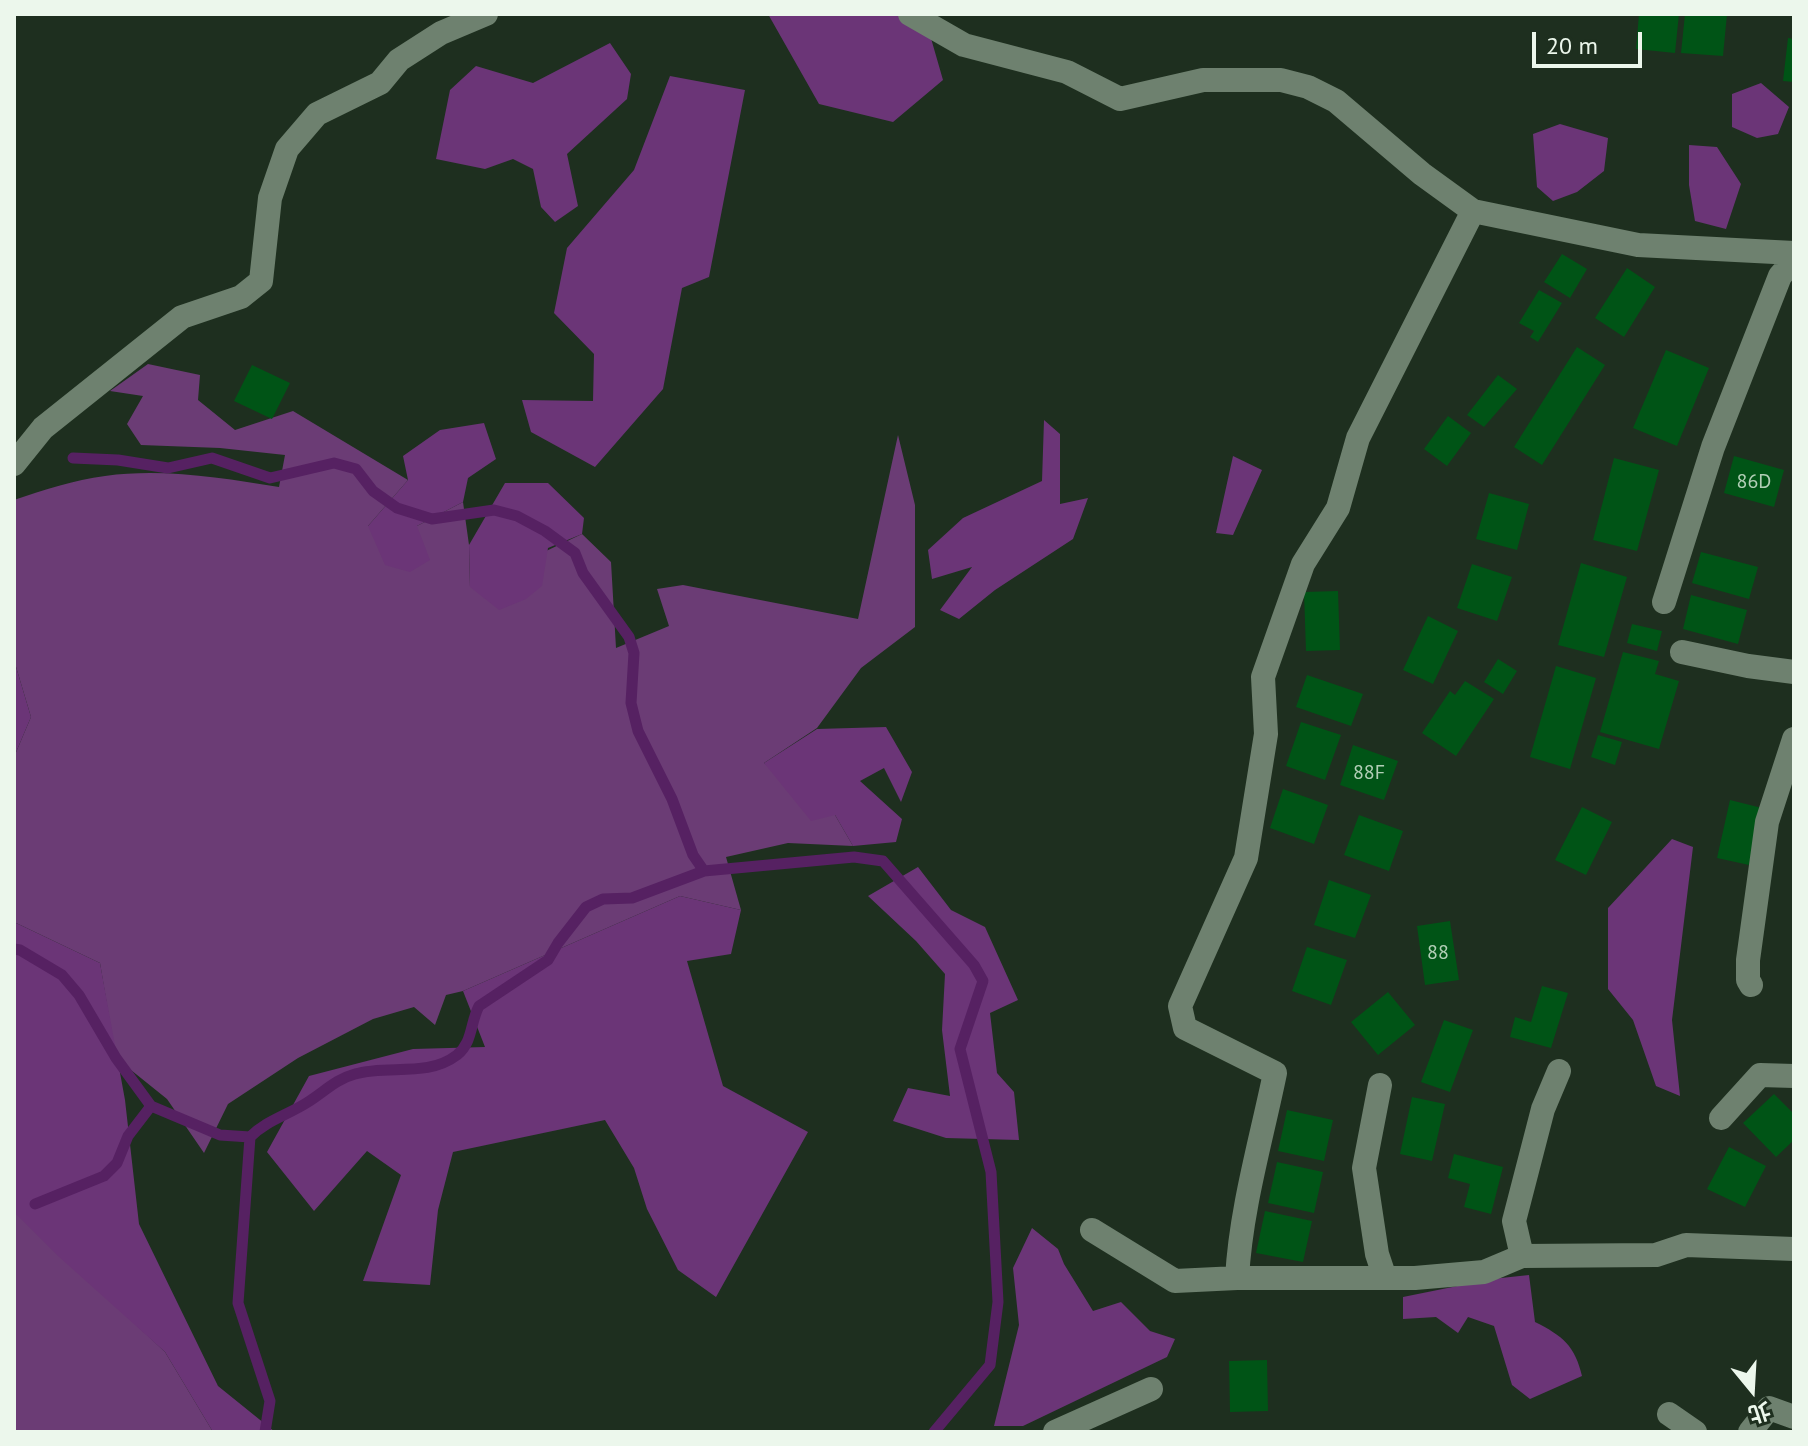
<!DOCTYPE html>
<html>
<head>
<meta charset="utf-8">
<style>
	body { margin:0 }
	#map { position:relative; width:1808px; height:1446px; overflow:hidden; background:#1e2f1f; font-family:"PT Sans","Noto Sans TC",sans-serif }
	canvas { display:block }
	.frame { position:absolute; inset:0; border:16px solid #ecf7ec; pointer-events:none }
	.north { position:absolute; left:1712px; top:1350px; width:80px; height:80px; -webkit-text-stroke:6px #1e2f1f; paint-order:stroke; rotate:162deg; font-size:22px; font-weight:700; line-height:32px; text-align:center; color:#ecf7ec }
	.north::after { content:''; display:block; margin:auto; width:28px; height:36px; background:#ecf7ec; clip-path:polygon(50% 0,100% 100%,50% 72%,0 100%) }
	.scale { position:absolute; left:1532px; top:32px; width:110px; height:36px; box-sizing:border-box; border:4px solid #ecf7ec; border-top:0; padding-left:10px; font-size:24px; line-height:28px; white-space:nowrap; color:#ecf7ec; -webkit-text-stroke:6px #1e2f1f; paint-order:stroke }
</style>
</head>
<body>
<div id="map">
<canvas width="1808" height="1446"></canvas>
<div class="frame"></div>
<div class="north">北</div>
<div class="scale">20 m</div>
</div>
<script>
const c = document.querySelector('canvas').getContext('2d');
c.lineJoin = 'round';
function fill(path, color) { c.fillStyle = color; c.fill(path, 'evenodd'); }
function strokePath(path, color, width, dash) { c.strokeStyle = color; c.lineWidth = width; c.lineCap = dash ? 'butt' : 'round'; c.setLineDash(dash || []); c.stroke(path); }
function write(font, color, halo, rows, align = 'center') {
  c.font = font + ' "PT Sans",sans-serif'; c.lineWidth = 7; c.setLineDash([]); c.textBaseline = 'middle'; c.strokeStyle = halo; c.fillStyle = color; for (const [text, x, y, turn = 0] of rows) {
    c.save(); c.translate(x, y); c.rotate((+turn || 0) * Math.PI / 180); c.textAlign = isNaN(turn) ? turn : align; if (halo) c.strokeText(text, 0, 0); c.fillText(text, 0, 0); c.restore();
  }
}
const green = new Path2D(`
	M148,364L200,375L198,400L235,430L293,411L408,480L368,526H417L463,502L469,545L470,587L582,534L611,562L616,648L669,626L657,589L683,585L858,619L898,435L915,505V627L861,668L817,728L764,763L835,815L853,846L788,843L726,857L741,910L680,896L463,991L446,995L435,1025L414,1007L373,1019L298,1058L228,1104L204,1153L167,1099L116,1058L100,963L14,922V757L31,717L14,660V500C44,490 74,480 105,476C163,468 222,478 279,487L285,455L220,448L141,445L127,424L143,396L110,391Z
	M14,1210L165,1352L213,1432H14Z`);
const forest = new Path2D(`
	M768,14H924L943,80L893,122L819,104Z
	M610,43L631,74L627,99L567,154L578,206L555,222L541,207L533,169L513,159L485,169L436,159L450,90L476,66L533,83Z
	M670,76L745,90L709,277L682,288L663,389L595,467L531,432L522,400L593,401L594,354L554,313L567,248L634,170Z
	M1761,83L1789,107L1778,134L1757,138L1732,127V94Z
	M1560,124L1608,138L1604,171L1577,192L1553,201L1537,187L1533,134Z
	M1689,145L1717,147L1741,184L1726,229L1695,221L1689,185Z
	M1044,420L1060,434V504L1088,498L1073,539L995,590L959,619L940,610L972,567L932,579L928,550L963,518L1042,481Z
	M484,423L496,459L468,478L463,502L417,526L430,560L410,572L385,565L368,526L408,480L403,456L440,430Z
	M1233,456L1262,470L1233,535L1216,533Z
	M505,483H548L584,518L582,534L548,548L542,586L526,599L499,610L470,587L469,545Z
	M14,660L31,717L14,757Z
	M886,727L912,772L901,802L884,768L860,781L902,819L896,842L853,846L835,815L811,821L764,763L817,729Z
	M1672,839L1693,847L1672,1020L1680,1096L1656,1086L1633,1020L1608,989V908Z
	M918,867L951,910L985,927L1018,1000L990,1013L997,1073L1014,1092L1019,1140L946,1138L893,1121L908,1088L950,1096L942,1030L945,974L916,941L868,896Z
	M680,896L741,910L731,954L687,961L723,1086L808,1132L716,1297L678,1270L647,1209L634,1168L605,1120L453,1152L438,1210L430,1285L363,1281L401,1175L367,1151L314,1211L267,1152L309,1076L413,1049L485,1047L463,991Z
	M14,922L100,963L125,1100L139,1224L218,1386L275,1432H213L165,1352L58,1256L14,1212Z
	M1032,1228L1058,1249L1064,1264L1093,1311L1121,1302L1150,1331L1175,1339L1167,1357L1023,1426H994L1019,1325L1013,1268Z
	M1529,1275L1535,1322C1563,1336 1575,1346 1582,1376L1530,1399L1512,1385L1494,1326L1468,1317L1458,1333L1436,1317L1403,1319V1297L1492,1279Z`);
const stream = new Path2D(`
	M73,458L118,460L168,468L212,458L270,478L334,463L356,469L373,491L397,508L432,519L494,510L517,516L545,531L575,553L583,573L629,637L634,653L631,703L638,731L672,799L693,855L704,871
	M14,949L20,950L62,975L79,995L116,1058L151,1106L220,1135L250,1137C267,1120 288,1115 308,1102C324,1092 336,1079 355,1074C388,1064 427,1078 457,1055C473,1042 470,1023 479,1006L548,960L558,943L586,907L603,899L632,898L704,871L854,857L883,861L974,965L983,981L960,1049L991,1172L998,1302L990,1365L934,1432
	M250,1137L238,1303L270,1401L265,1432
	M35,1204L104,1176L117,1163L128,1136L151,1106`);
const building = new Path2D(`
	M1639,14H1679L1675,53L1636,49Z
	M1685,14H1727L1723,56L1681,53Z
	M1788,38L1794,39V82L1783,81Z
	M1562,254L1587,269L1570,298L1544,282Z
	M1627,268L1655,287L1624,337L1595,318Z
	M1539,290L1562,303L1538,342L1530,337L1534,331L1519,323Z
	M1577,347L1605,365L1542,465L1514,447Z
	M1666,350L1709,368L1677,446L1633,428Z
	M252,365L290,383L272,419L234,401Z
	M1498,375L1517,389L1484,427L1467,415Z
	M1448,416L1471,433L1447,466L1424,449Z
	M1734,456L1784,470L1774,507L1724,493Z
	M1614,458L1659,470L1637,551L1593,540Z
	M1489,493L1529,504L1517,550L1476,539Z
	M1701,552L1758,567L1749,599L1692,583Z
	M1581,563L1627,577L1604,657L1558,645Z
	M1472,564L1512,577L1497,621L1457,608Z
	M1338,591L1340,650L1306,651L1304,592Z
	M1691,595L1747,610L1738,644L1683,629Z
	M1428,616L1458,631L1433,684L1403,670Z
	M1632,624L1662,631L1657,651L1627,643Z
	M1623,652L1659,661L1655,674L1679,681L1659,749L1600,732Z
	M1498,659L1517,671L1503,694L1484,682Z
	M1556,666L1596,678L1570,769L1530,757Z
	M1307,675L1363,694L1351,726L1296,707Z
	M1465,681L1494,699L1456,756L1422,733L1450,691L1455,695Z
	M1301,722L1341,735L1325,780L1286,766Z
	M1598,735L1622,742L1615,765L1591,757Z
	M1353,745L1398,761L1384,800L1340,785Z
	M1283,789L1328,805L1314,844L1270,828Z
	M1730,800L1762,808L1749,865L1717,858Z
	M1582,807L1612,822L1586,875L1555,860Z
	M1359,815L1403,831L1389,871L1344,855Z
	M1329,880L1371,895L1355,938L1314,925Z
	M1450,921L1459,980L1425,985L1417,926Z
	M1307,947L1347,960L1331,1005L1292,991Z
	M1542,986L1568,993L1551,1048L1510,1037L1515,1017L1531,1022Z
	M1388,992L1415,1025L1378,1055L1351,1022Z
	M1444,1020L1473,1030L1450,1092L1421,1082Z
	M1774,1094L1794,1114V1140L1776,1157L1743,1123Z
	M1412,1097L1445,1104L1432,1161L1400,1154Z
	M1287,1110L1333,1120L1324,1161L1278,1151Z
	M1729,1147L1766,1166L1745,1207L1707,1189Z
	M1454,1154L1503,1167L1491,1214L1464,1207L1470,1184L1448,1178Z
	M1277,1162L1323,1172L1314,1213L1268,1203Z
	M1265,1211L1312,1221L1303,1262L1256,1253Z
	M1267,1360L1268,1411L1230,1412L1229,1361Z`);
const minor = new Path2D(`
	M910,14L964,45L1067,72L1120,99L1203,80H1281L1308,87L1336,101L1422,174L1473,211L1638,245L1794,253
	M1473,211L1358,438L1338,508L1303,564L1263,677L1266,734L1246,858L1180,1006L1185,1028L1275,1073C1261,1141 1241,1208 1237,1278H1415L1484,1272L1522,1256L1656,1255L1686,1245L1794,1249
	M14,464L43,428L182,317L241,297L261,281L270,198L287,149L317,114L380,83L399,60L441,33L486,14
	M1664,602L1713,447L1780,276L1794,260
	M1682,652L1748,666L1794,672
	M1751,985L1748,980V960L1767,822L1794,739
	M1380,1085L1364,1168L1377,1254L1385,1278
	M1721,1118L1760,1075L1794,1076
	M1092,1230L1175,1281L1237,1278
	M1522,1256L1514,1221L1543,1109L1559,1071
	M1669,1414L1695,1432
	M1055,1432L1151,1389
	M1750,1432L1769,1408L1794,1417`);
const numberNames = [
	["86D",1754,482],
	["88F",1369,773],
	["88",1438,953]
];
fill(green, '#6b3c75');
fill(forest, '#6b3577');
strokePath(stream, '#562162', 11);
fill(building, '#005416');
strokePath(minor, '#6e816f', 24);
write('20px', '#b1ceb6', null, numberNames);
</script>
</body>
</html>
